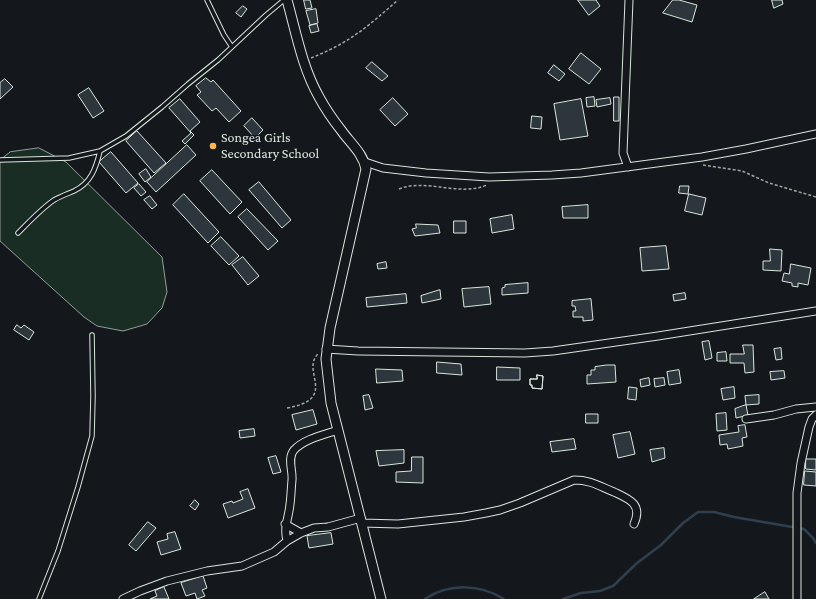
<!DOCTYPE html>
<html>
<head>
<meta charset="utf-8">
<style>
	body { margin:0 }
	canvas { display:block; background:#14181c }
</style>
</head>
<body>
<canvas width="816" height="599"></canvas>
<script>
const c = document.querySelector('canvas').getContext('2d');
c.lineJoin = 'round';
function fill(path, color) { c.fillStyle = color; c.fill(path, 'evenodd'); }
function strokePath(path, color, width, dash) { c.strokeStyle = color; c.lineWidth = width; c.lineCap = dash ? 'butt' : 'round'; c.setLineDash(dash || []); c.stroke(path); }
function write(font, color, halo, rows, align = 'center') {
  c.font = font + ' "Crimson Pro",serif'; c.lineWidth = 3; c.setLineDash([]); c.textBaseline = 'middle'; c.strokeStyle = halo; c.fillStyle = color; for (const [text, x, y, turn = 0] of rows) {
    c.save(); c.translate(x, y); c.rotate((+turn || 0) * Math.PI / 180); c.textAlign = isNaN(turn) ? turn : align; if (halo) c.strokeText(text, 0, 0); c.fillText(text, 0, 0); c.restore();
  }
}
const green = new Path2D(`
	M39,148L66,162L162,257L167,292L162,308L147,324L123,331L97,326L84,317L0,241V160L10,152Z`);
const stream = new Path2D(`
	M425,599C449,583 480,584 504,599
	M563,599L581,593L600,591L613,586L637,563L661,545L683,523L698,512H714L734,517L804,529L813,538L816,543`);
const building = new Path2D(`
	M304,0H310L312,8L306,9Z
	M578,0H596L600,6L589,15Z
	M673,0H679L697,5L692,22L663,13Z
	M772,0H782L783,4L774,8Z
	M243,6L247,9L241,17L236,13Z
	M316,9L318,23L310,25L306,11Z
	M317,24L319,31L311,33L309,26Z
	M581,53L601,69L589,84L569,69Z
	M372,62L388,76L382,81L366,68Z
	M554,65L565,74L559,81L548,73Z
	M206,78L211,82L213,80L241,111L229,122L216,108L212,111L197,95L201,92L196,86Z
	M5,79L13,87L0,99V83Z
	M89,88L104,111L93,118L78,95Z
	M594,97L595,106L587,107L586,98Z
	M614,97H619V121H614Z
	M393,98L408,114L395,126L380,110Z
	M610,98L611,104L597,107L596,100Z
	M180,99L200,122L190,131L194,135L185,144L182,141L191,133L169,108Z
	M581,99L588,136L560,140L554,104Z
	M532,116L542,117L541,129L531,128Z
	M252,118L263,130L255,138L244,126Z
	M137,131L166,163L154,173L126,141Z
	M187,145L196,155L156,192L147,182Z
	M111,152L138,183L126,193L99,162Z
	M146,169L151,177L145,182L139,174Z
	M212,170L242,202L230,214L200,181Z
	M259,182L291,220L282,228L249,190Z
	M139,184L146,192L141,196L134,188Z
	M680,186H689L688,194L679,193Z
	M184,194L219,232L208,243L173,205Z
	M689,194L706,198L702,215L685,211Z
	M150,196L157,205L152,209L144,200Z
	M588,205V218H563L562,207Z
	M247,209L278,241L268,250L238,217Z
	M512,215L514,229L492,233L490,219Z
	M454,221H466V233H454Z
	M416,224L438,225L440,233L415,236L412,229L416,228Z
	M221,237L239,256L229,265L211,246Z
	M666,246L669,269L642,271L640,248Z
	M770,249L782,250L781,271L763,270V261H770Z
	M243,257L259,276L248,285L232,265Z
	M386,262L387,268L378,269L377,264Z
	M791,264L811,268L808,285L798,283V287L792,286V283L782,281L784,273L789,274Z
	M528,283V293L502,295V288L505,287V285Z
	M489,287L491,304L464,307L462,289Z
	M440,290L441,299L422,303L421,296Z
	M685,293L686,299L674,301L673,295Z
	M406,294L407,303L367,307L366,298Z
	M591,299L593,320L583,321V317H573V311H576L575,306H572V301Z
	M17,325L21,328L24,325L34,332L29,340L14,330Z
	M709,341L712,358L705,360L702,342Z
	M743,345H753L754,372L745,373L744,363H730V354H744Z
	M781,348L782,359L776,360L774,349Z
	M726,352L727,361H717V353Z
	M437,362L461,364L462,375L437,373Z
	M607,365H615L616,382L587,384V375H591V370H595V367Z
	M497,367L520,368V380H497Z
	M376,369L402,370L403,381L377,383Z
	M679,370L681,383L669,385L667,372Z
	M784,371L785,378L771,380L770,372Z
	M537,375L543,376L542,389L532,388V385H530V379H537Z
	M537,375L543,376L542,389L532,388V385H530V379H537Z
	M649,378L650,385L641,387L640,380Z
	M664,378L665,385L655,387L654,379Z
	M629,387L637,388L636,400L628,399Z
	M734,387L735,398L723,400L721,389Z
	M369,395L373,408L365,410L363,396Z
	M759,395V404L746,405L745,396Z
	M746,405L748,415L736,418L735,409Z
	M313,410L317,424L296,430L292,415Z
	M726,413L727,430L717,431L716,414Z
	M586,414H598V423H586Z
	M745,425L747,437L742,438L743,446L728,449L727,444L720,445L719,435L739,432L738,426Z
	M254,429L255,436L240,438L239,431Z
	M630,432L635,454L618,458L613,435Z
	M574,439L576,449L552,452L550,442Z
	M664,448L665,458L652,462L650,450Z
	M404,450V463L379,466L376,451Z
	M276,456L281,472L273,474L268,458Z
	M412,457H423V483L396,482V472L411,471Z
	M806,459H816V470L806,469Z
	M805,471L816,472V486L804,485Z
	M248,489L255,508L228,518L223,504L232,501L233,503L243,499L240,492Z
	M195,500L199,504L195,510L190,506Z
	M148,522L156,528L136,551L129,545Z
	M175,532L181,549L161,555L157,542L168,539L167,534Z
	M331,533L333,544L309,548L307,536Z
	M203,576L207,588L202,590L205,596L197,599L195,593L186,596L181,583Z
	M164,587L169,599H150L157,596L155,591Z
	M765,592L769,599H754Z`);
const path = new Path2D(`
	M311,58C326,52 341,45 355,35C370,25 384,12 398,0
	M703,165L742,171L769,183L816,197
	M399,189C426,178 459,197 487,185
	M287,408C340,399 299,370 319,353`);
const service = new Path2D(`
	M207,0L224,35L232,47
	M0,160L69,158L100,151L126,136L162,107L188,84L218,60L266,15L284,0
	M18,233C29,222 41,209 54,200C61,196 67,194 74,191C91,183 96,168 100,151
	M39,599L58,551L78,487L92,436L93,396L92,335`);
const minor = new Path2D(`
	M365,162L383,168L426,173L489,177L552,175L581,173L702,157L746,149L816,134
	M628,167L623,153L629,0
	M326,349L358,351L525,353L553,351L658,336L816,311
	M746,419L774,415L796,409L816,407
	M362,523L398,524L464,517L486,513L500,510L520,503L574,480C591,480 599,486 614,492C629,499 643,504 634,524
	M285,524L301,533
	M287,541C284,529 287,522 289,511C291,501 291,490 292,480C293,471 287,458 294,450C304,439 323,435 338,430
	M123,599L140,591L167,581L207,571L242,566L274,552L287,541L301,533L314,528L328,527L361,518
	M797,599V493L801,463L809,427L812,419L816,415`);
const tertiary = new Path2D(`
	M287,0C296,32 302,67 319,97C325,108 333,120 341,130C350,143 363,153 366,169L330,328L326,359L331,403L381,599`);
const markers = [
	[213,146,4,"#ffb74d"]
];
const poiNames = [
	["Songea Girls",221,138],
	["Secondary School",221,154]
];
fill(green, '#1a2d24');
strokePath(green, '#939e99', 1);
strokePath(stream, '#2f3f4d', 2.5);
fill(building, '#2c363c');
strokePath(building, '#d8e6dc', 1);
strokePath(service, '#d8e6dc', 5.5);
strokePath(minor, '#d8e6dc', 9);
strokePath(tertiary, '#d8e6dc', 11);
strokePath(path, '#9da8a2', 1.5, [3, 2]);
strokePath(service, '#14181c', 3.5);
strokePath(minor, '#14181c', 7);
strokePath(tertiary, '#14181c', 9);
for (const [x, y, r, color] of markers) { const dot = new Path2D(); dot.arc(x, y, r, 0, 2 * Math.PI); c.fillStyle = color; c.fill(dot); strokePath(dot, '#14181c', 1.5); }
write('14px', '#d8e6dc', '#14181c', poiNames, 'left');
</script>
</body>
</html>
